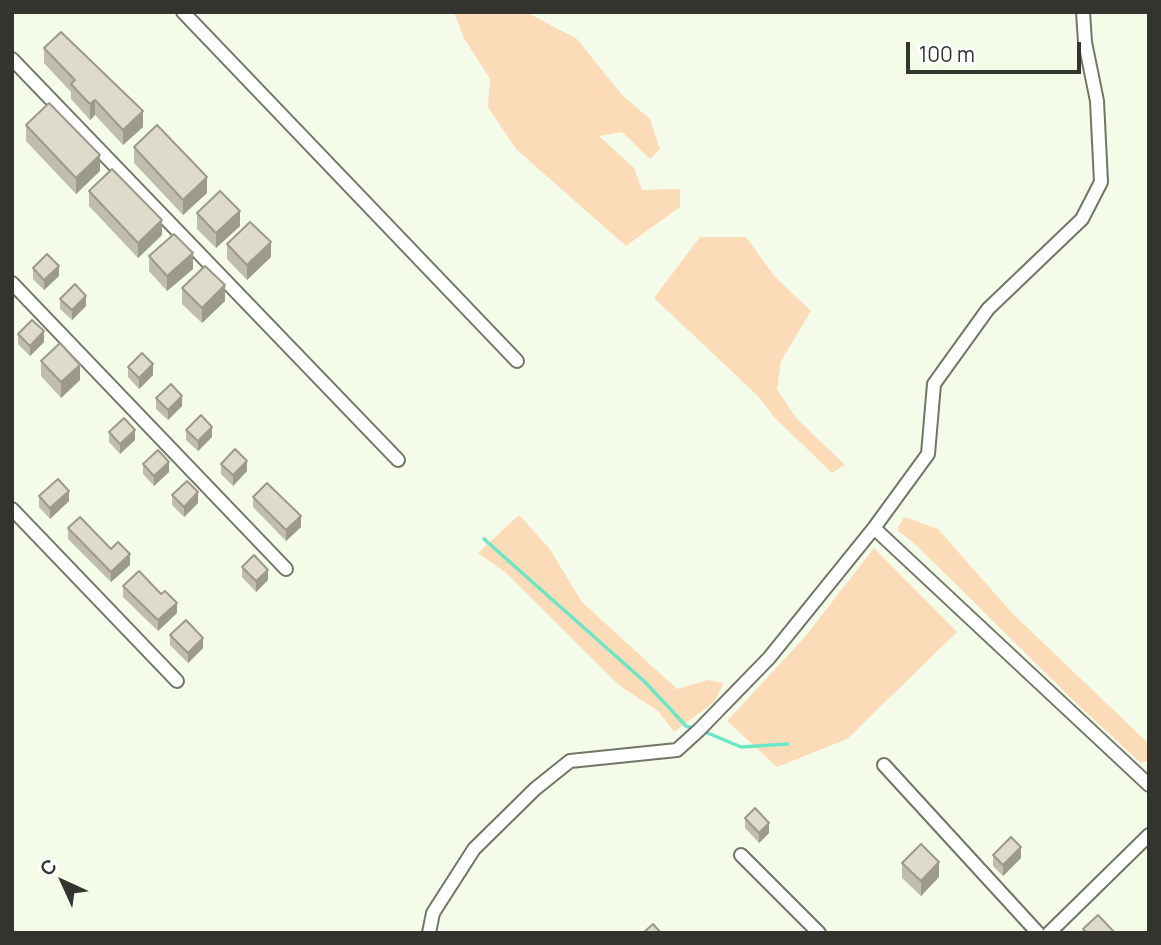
<!DOCTYPE html>
<html>
<head>
<meta charset="utf-8">
<style>
	body { margin:0 }
	#map { position:relative; width:1161px; height:945px; overflow:hidden; background:#f5fbe9; font-family:Manrope,sans-serif }
	canvas { display:block }
	.frame { position:absolute; inset:0; border:14px solid #32342d; pointer-events:none }
	.north { position:absolute; left:28px; top:847px; width:70px; height:70px; -webkit-text-stroke:5px #fff; paint-order:stroke; rotate:315deg; font-size:19px; font-weight:700; line-height:28px; text-align:center; color:#32342d }
	.north::after { content:''; display:block; margin:auto; width:24px; height:32px; background:#32342d; clip-path:polygon(50% 0,100% 100%,50% 72%,0 100%) }
	.scale { position:absolute; left:906px; top:42px; width:175px; height:32px; box-sizing:border-box; border:4px solid #32342d; border-top:0; padding-left:9px; font-size:21px; line-height:24px; white-space:nowrap; color:#32342d; -webkit-text-stroke:5px #fff; paint-order:stroke }
</style>
</head>
<body>
<div id="map">
<canvas width="1161" height="945"></canvas>
<div class="frame"></div>
<div class="north">С</div>
<div class="scale">100 m</div>
</div>
<script>
const c = document.querySelector('canvas').getContext('2d');
c.lineJoin = 'round';
function fill(path, color) { c.fillStyle = color; c.fill(path, 'evenodd'); }
function strokePath(path, color, width, dash) { c.strokeStyle = color; c.lineWidth = width; c.lineCap = dash ? 'butt' : 'round'; c.setLineDash(dash || []); c.stroke(path); }
const green = new Path2D(`
	M454,12H526L577,39L622,95L650,119L660,149L650,159L622,132L599,136L634,168L642,190L680,189V207L626,246L516,149L488,107L490,79L464,38Z
	M700,237H746L775,277L811,311L781,361L777,389L796,418L845,465L832,473L774,417L758,396L654,298Z
	M519,515L549,548L582,602L677,689L708,680L724,683L714,702L674,732L658,711L620,686L505,572L478,553Z
	M904,517L938,529L1013,614L1149,744V760L1141,763L1077,704L914,543L897,530Z
	M874,548L957,632L847,739L777,767L727,721L804,638Z`);
const stream = new Path2D(`
	M484,539L645,682L686,726L695,729
	M703,731L741,747L788,744`);
const minor = new Path2D(`
	M183,12L517,361
	M12,59L398,460
	M12,283L286,569
	M12,509L177,681
	M874,528L1149,785
	M884,765L1038,933
	M741,855L819,933
	M429,933L433,913L474,849L535,789L570,761L677,750L699,730L769,658L874,528L928,454L934,384L988,309L1082,219L1101,182L1097,101L1085,42L1083,12
	M1049,933L1149,835`);
const wall = new Path2D(`
	M44,48L143,127L123,145L95,115L90,120L71,99V92L44,63Z
	M26,125L100,171L76,194L26,141Z
	M134,147L207,193L183,215L134,163Z
	M89,191L162,235L138,258L89,206Z
	M197,213L240,226L216,248L197,229Z
	M227,244L271,257L247,280L227,259Z
	M149,256L193,269L167,291L149,271Z
	M33,268L59,276L44,290L33,279Z
	M182,288L225,301L202,323L182,304Z
	M60,299L86,306L72,320L60,309Z
	M18,334L44,342L30,356L18,344Z
	M41,361L80,380L61,398L41,376Z
	M128,367L153,375L139,389L128,377Z
	M156,398L182,406L168,420L156,409Z
	M186,430L212,437L198,451L186,440Z
	M109,432L135,440L120,454L109,442Z
	M143,464L169,472L154,486L143,474Z
	M221,464L247,471L233,486L221,474Z
	M172,495L198,503L184,517L172,505Z
	M39,496L69,501L50,519L39,507Z
	M253,497L301,527L286,541L253,507Z
	M68,528L111,549L130,565L111,582L68,539Z
	M242,567L268,580L256,592L242,577Z
	M123,586L177,613L158,631L123,597Z
	M170,635L203,648L188,663L170,645Z
	M745,818L769,833L759,843L745,828Z
	M993,855L1021,858L1003,876L993,866Z
	M902,863L939,877L921,896L902,878Z`);
const shadedWall = new Path2D(`
	M95,100V115L90,120V104Z
	M143,111V127L123,145V130Z
	M100,155V171L76,194V178Z
	M207,177V193L183,215V200Z
	M240,211V226L216,248V233Z
	M162,220V235L138,258V243Z
	M271,242V257L247,280V265Z
	M193,253V269L167,291V276Z
	M59,266V276L44,290V280Z
	M225,285V301L202,323V308Z
	M86,296V306L72,320V310Z
	M44,331V342L30,356V346Z
	M153,364V375L139,389V378Z
	M80,365V380L61,398V382Z
	M182,396V406L168,420V410Z
	M212,427V437L198,451V441Z
	M135,430V440L120,454V444Z
	M247,461V471L233,486V475Z
	M169,462V472L154,486V476Z
	M69,491V501L50,519V508Z
	M198,492V503L184,517V507Z
	M301,516V527L286,541V530Z
	M130,554V565L111,582V572Z
	M268,570V580L256,592V581Z
	M177,603V613L158,631V620Z
	M203,638V648L188,663V653Z
	M769,823V833L759,843V833Z
	M1021,847V858L1003,876V865Z
	M939,862V877L921,896V881Z`);
const building = new Path2D(`
	M61,32L143,111L123,130L95,100L90,104L83,97L71,84L75,80L44,48Z
	M49,103L100,155L76,178L26,125Z
	M157,125L207,177L183,200L134,147Z
	M112,169L162,220L138,243L89,191Z
	M220,191L240,211L216,233L197,213Z
	M250,222L271,242L247,265L227,244Z
	M174,234L193,253L167,276L149,256Z
	M47,254L59,266L44,280L33,268Z
	M205,266L225,285L202,308L182,288Z
	M75,284L86,296L72,310L60,299Z
	M32,320L44,331L30,346L18,334Z
	M60,343L80,365L61,382L41,361Z
	M142,353L153,364L139,378L128,367Z
	M171,384L182,396L168,410L156,398Z
	M201,415L212,427L198,441L186,430Z
	M124,418L135,430L120,444L109,432Z
	M235,449L247,461L233,475L221,464Z
	M158,450L169,462L154,476L143,464Z
	M58,479L69,491L50,508L39,496Z
	M187,481L198,492L184,507L172,495Z
	M267,483L301,516L286,530L253,497Z
	M80,517L111,549L118,542L130,554L111,572L68,528Z
	M254,555L268,570L256,581L242,567Z
	M139,571L161,594L165,591L177,603L158,620L123,586Z
	M186,620L203,638L188,653L170,635Z
	M755,808L769,823L759,833L745,818Z
	M1011,837L1021,847L1003,865L993,855Z
	M921,844L939,862L921,881L902,863Z
	M1098,915L1115,933H1087L1083,929Z
	M653,924L661,933H643Z`);
fill(green, '#fcdbb9');
strokePath(stream, '#69e8c6', 3.5);
strokePath(minor, '#727667', 16);
strokePath(minor, '#fff', 12);
fill(wall, '#c0bcae');
fill(shadedWall, '#9c998d');
fill(building, '#dfdbca');
strokePath(building, '#9c998d', 2);
</script>
</body>
</html>
